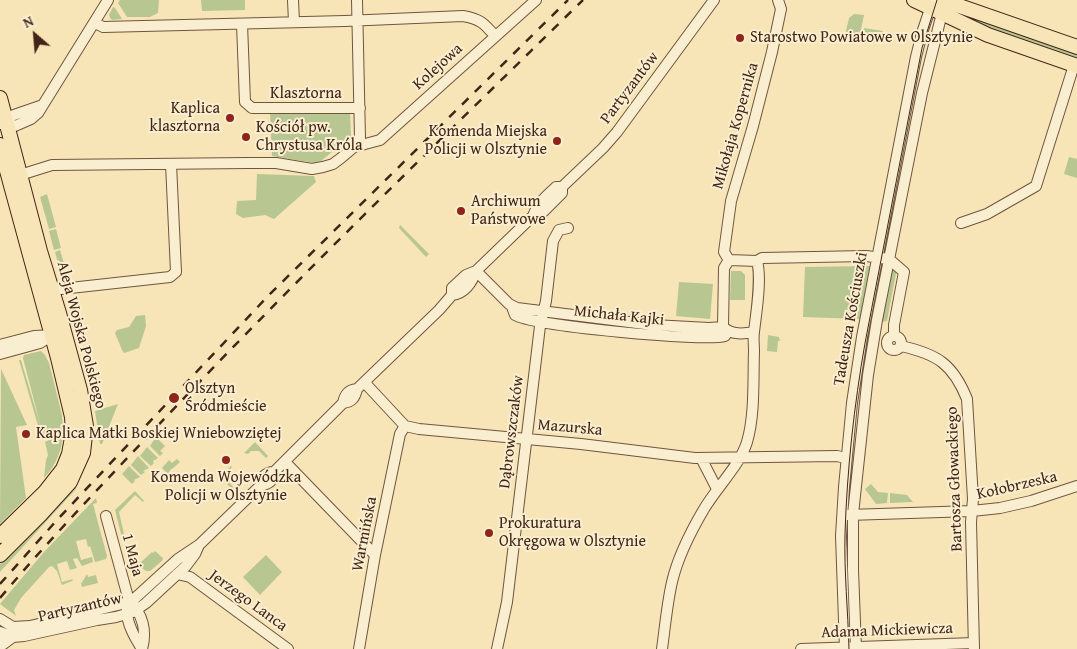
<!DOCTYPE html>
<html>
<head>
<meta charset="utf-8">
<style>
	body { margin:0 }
	#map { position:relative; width:1077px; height:649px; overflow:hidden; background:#f7e5b7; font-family:"Gentium Book Plus",serif }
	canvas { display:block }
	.north { position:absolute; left:10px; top:10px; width:50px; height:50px; -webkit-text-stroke:4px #faeed0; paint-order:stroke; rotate:333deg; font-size:14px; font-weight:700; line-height:20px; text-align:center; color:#422516 }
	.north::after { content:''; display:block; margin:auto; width:18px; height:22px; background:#422516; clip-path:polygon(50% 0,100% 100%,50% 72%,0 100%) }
</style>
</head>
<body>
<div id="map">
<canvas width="1077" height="649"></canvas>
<div class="north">N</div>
</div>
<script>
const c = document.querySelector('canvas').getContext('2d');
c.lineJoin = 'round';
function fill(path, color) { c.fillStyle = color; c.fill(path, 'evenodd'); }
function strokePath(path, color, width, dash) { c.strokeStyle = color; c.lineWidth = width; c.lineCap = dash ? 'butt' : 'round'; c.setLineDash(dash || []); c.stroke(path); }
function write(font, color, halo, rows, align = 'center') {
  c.font = font + ' "Gentium Book Plus",serif'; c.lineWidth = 4; c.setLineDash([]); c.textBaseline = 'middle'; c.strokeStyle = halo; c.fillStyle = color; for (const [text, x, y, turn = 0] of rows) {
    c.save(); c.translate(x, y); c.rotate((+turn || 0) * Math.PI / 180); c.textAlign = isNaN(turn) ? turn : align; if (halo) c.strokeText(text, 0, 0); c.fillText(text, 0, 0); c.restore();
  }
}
const green = new Path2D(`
	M120,0H159L158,13L150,17H127L118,3Z
	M201,0H245V10L202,11Z
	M113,7L115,8L122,19L112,20L110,18L109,15Z
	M854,14L864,15L859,39L850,37L846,31L849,18Z
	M959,14L1023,35L1077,51V61L1002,36Z
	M864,28L883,31L879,43L862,39Z
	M350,112L351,136L321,161L315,163L272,156L270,113Z
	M1069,157L1077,159V178L1064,174Z
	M257,174L314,176L316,182L274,219L265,215L243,218L236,214L237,201L256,200Z
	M47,194L56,227L49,229L40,197Z
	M400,225L429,254L426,257L399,228Z
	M56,229L61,248L54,250L49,231Z
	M60,250L69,280L63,282L55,252Z
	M893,265L897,268L887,321L882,322Z
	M870,266L860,319L803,317L805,267Z
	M731,271H741L745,275V300H730Z
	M679,282L713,284L710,319L676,316Z
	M145,315L146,326L139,348L124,353L122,350L115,333L117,330L129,327L136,316Z
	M768,335L779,337L780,341H778L777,352L767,351Z
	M41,351L45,355L49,363L62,415L63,430L44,439L23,358L24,355Z
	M19,360H21L40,424L39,429Z
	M1,369L27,425L16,427L26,498L0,524Z
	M118,404L102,444H100L95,411Z
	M62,434C64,448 54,468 44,478L46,460L48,455L45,442Z
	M156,437L165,446L160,451L163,453L160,456L150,446Z
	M255,442L268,456L266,458L259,451H251L248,454L244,453Z
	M147,447L158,458L153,461L154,463L151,466L140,456Z
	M138,456L149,468L143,471L145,472L141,475L131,465Z
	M177,459L180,462L172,469H171L168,474L162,468L169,460L172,463Z
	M129,466L140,477L134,480L135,481L132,484L122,474Z
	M231,466L232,467L227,474V480L235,489L233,490L220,477Z
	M76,483V489L0,572V564L61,502Z
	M871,484L878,492L888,493L887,503L876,504L865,489Z
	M135,491L144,501L143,502L135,495L119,512L124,534L122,538L115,510Z
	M890,493L907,495L913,502L890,503Z
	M96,498L97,503L93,504L107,556L106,559L95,562L90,546L88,547L86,539L76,541L81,560L92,557L93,562L82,566L77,558L73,559L77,568L70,570L67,561L57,564L62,582L73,579L72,581L62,585L57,571L52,566L49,567L21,598L14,610L16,616L0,604L44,552Z
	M124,543L129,548L128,549L140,563L152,552L153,553L155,551L163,558L162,561L150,571H146L128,557Z
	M266,555L282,572L260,595L243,577Z
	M87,574L88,577L96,575L98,583L82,587L81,584Z`);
const minor = new Path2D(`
	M293,0L294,22
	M95,23L103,27L345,21L463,16C480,19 484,23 495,36
	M242,24L245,102L252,108H360
	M5,122L15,126L31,119L38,113L108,0
	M1,124L5,122L11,116L43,105
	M354,147L380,140L536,0
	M20,175L52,165L248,163H276L312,169L323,167L333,164L341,158L354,147L360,138L357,0
	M533,216L543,212L562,193V187
	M961,223L987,214L1036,186L1074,65
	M729,260L724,252L731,201L753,126L772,52L781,9L778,0
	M729,260L757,261L762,258L866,256L889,259L904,272L894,325V336
	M729,260L724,268L723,327C732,335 743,334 754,332
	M476,271L509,304L517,308L653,325L709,328L723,327
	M52,290L170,277L176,272L171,164
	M452,295C464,294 472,283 476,271L533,216C538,203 546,196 556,187H562L603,148L617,132L714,0
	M512,307L515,315C533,326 704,342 725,336L728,331
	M887 343a7 7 0 1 1 14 0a7 7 0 1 1-14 0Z
	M0,345L34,336L56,335
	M901,346C937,354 953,364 967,399L973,499L971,522L974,649
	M0,354L40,343L51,336
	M365,383L405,426L419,429L581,444L695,458L837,456L846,458
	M343,403C352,402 355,398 357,389L439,310L452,295V288L466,275L476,271
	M701,458L717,489
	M285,462L375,555
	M260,486C269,484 274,481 274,472L343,403C345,394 348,390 357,389
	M848,515L972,511L1000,508L1031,501L1077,486
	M106,516L129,601C143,614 147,631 142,649
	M177,574L190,577L288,649
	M127,609C126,623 135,638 142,649
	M0,619L13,627L30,626L118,605L133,600L178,559L199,545L260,486C262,477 265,472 274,472
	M0,632L13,637L24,636L97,620L116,617L133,612L146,603L186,566L195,554L199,545
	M0,638L2,645L13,637
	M359,649L375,555L400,434L405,426
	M497,649L507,602L540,326L546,301L553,241L559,230L568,228
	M662,649C665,627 667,604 672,582C678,556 691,531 704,509C717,487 740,465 747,442C755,415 753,380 754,351C754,345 753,338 754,332C756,314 762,279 757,261
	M801,649L974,643
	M845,649L841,536L844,487L852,403L862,337L916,57L922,33L933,0
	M856,649L853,570V514L868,375L877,320L922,93L943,9`);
const major = new Path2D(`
	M914,0L988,35L1077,66
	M942,0L1077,47
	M0,98L40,251L59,313L80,390L86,426L83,453L70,482L40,515L0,555
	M0,145L58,358L72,417L73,432L69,454L63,469L45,492L0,536`);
const tram = new Path2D(`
	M849,649C848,611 844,572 845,534C847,470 854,406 865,343L922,48L937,0`);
const rail = new Path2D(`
	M0,584L57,520L269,295L568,0
	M0,598C48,541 99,488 150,434C290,285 437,143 583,0`);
const markers = [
	[740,38,5,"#8f2418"],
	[230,118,5,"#8f2418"],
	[246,137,5,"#8f2418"],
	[557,141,5,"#8f2418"],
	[461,211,5,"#8f2418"],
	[174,398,6,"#8f2418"],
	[26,434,5,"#8f2418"],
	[226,460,5,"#8f2418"],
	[489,533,5,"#8f2418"]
];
const poiNames = [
	["Starostwo Powiatowe w Olsztynie",750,38],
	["Kaplica",220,109,"right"],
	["klasztorna",220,127,"right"],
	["Kościół pw.",256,128],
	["Chrystusa Króla",256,146],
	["Komenda Miejska",547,132,"right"],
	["Policji w Olsztynie",547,150,"right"],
	["Archiwum",471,202],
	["Państwowe",471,220],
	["Olsztyn",185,389],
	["Śródmieście",185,407],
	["Kaplica Matki Boskiej Wniebowziętej",36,434],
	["Komenda Wojewódzka",226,478,"center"],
	["Policji w Olsztynie",226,496,"center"],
	["Prokuratura",499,524],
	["Okręgowa w Olsztynie",499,542]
];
const streetNames = [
	["Kolejowa",438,67,-42],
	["Partyzantów",630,88,-53],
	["Klasztorna",306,94],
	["Mikołaja Kopernika",736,126,-74],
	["Michała Kajki",619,316,6],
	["Tadeusza Kościuszki",851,319,-80],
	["Aleja Wojska Polskiego",81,335,75],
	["Mazurska",570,428,5],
	["Dąbrowszczaków",512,432,-83],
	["Bartosza Głowackiego",955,479,-92],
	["Kołobrzeska",1017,486,-13],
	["Warmińska",365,534,-79],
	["1 Maja",132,555,75],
	["Jerzego Lanca",248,601,36],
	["Partyzantów",80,608,-13],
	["Adama Mickiewicza",887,631,-2]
];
fill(green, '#b8c692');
strokePath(minor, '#6f553e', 12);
strokePath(major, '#422516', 16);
strokePath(minor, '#faeed0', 10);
strokePath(major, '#f7e5b7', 14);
strokePath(tram, '#422516', 1);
strokePath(rail, '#422516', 2.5, [9, 9]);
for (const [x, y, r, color] of markers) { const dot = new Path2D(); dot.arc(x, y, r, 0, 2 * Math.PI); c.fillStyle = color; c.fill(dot); strokePath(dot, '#faeed0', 2); }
write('16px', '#422516', '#faeed0', poiNames, 'left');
write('16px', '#422516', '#faeed0', streetNames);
</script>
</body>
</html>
